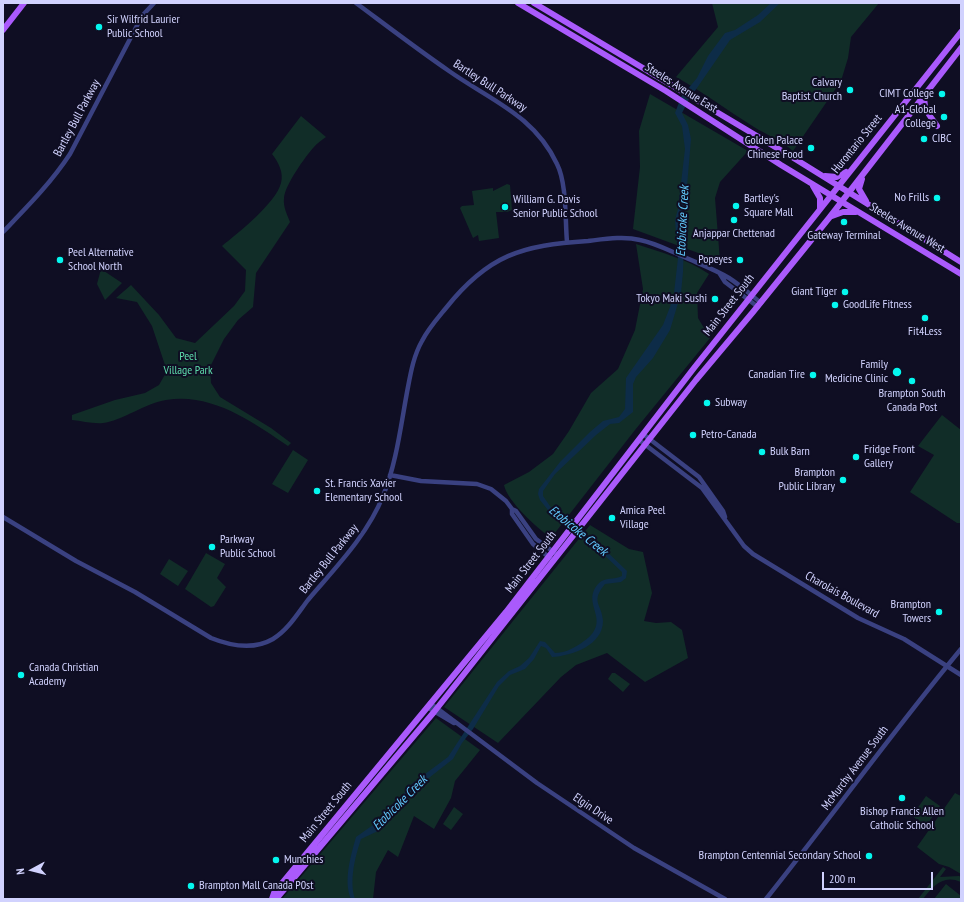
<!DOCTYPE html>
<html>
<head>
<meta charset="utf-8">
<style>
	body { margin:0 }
	#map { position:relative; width:964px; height:902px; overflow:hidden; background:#0f0e23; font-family:"PT Sans Narrow",sans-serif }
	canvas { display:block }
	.frame { position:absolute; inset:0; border:4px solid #d1d2fe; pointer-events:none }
	.north { position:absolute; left:12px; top:850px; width:40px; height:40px; -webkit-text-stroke:3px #0f0e23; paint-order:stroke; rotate:263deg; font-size:11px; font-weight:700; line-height:16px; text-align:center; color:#d1d2fe }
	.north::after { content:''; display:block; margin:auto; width:14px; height:18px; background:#d1d2fe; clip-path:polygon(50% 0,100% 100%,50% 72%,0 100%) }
	.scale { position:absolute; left:822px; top:872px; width:111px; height:18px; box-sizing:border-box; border:2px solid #d1d2fe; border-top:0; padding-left:5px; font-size:12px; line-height:14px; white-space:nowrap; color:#d1d2fe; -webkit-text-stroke:3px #0f0e23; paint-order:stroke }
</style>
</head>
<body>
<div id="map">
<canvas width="964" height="902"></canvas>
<div class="frame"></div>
<div class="north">N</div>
<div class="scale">200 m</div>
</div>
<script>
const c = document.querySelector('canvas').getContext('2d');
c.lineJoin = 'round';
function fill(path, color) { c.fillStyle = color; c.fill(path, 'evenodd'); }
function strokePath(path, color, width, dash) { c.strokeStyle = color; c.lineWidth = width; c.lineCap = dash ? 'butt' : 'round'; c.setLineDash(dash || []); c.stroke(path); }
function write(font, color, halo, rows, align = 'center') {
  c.font = font + ' "PT Sans Narrow",sans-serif'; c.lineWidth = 4; c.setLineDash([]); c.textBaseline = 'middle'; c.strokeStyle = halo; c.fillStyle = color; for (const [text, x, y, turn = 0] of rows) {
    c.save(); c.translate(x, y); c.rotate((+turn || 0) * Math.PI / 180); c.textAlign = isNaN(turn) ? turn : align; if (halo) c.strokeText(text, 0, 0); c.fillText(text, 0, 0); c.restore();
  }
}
const green = new Path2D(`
	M712,3H879L851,37L848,58L841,81L793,151C781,140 767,135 754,127C727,110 703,92 676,77L718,27Z
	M650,94L748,151L720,182L715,198L720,261L633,229L640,167L639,131Z
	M301,116L326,137C322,140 317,143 314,147C305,157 285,185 284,198C283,207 287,214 290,222L256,273L253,307L238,320L224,339L210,367L211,383L220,397L271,428L291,443L288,446C253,422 211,392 166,400C146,403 121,421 103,423C93,424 82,421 72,420V415L115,400L145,393L159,385L167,371L152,326L137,302L116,298L131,285L159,315L176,338L195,343L234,306L245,291L246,270L222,246C238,233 276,203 281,183C284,172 278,162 272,154Z
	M507,184L510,185L512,210L507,212H496L499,238L479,241L478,235L473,238L460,208L462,206L474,205L472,191L493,188V191Z
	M636,244C660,252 687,259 709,274L697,293L698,318L710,338L635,430L551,538C537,528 507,501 504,485L529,472L553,454L569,431L591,393L618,369L635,330L643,289Z
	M101,269L122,283L105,300L97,284Z
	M942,415L961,430V523H957L910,492L934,455L918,446Z
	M293,450L308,460L288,493L272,484Z
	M590,525L629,549L643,552L652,593L644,621L656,623L671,622L682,630L688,658L645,682L607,653L576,665L561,677L498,743L444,707Z
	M206,553L225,564L217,578L226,587L214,606L211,607L185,589Z
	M169,559L188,571L178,586L160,574Z
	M612,673H615L630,684L623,692L608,679Z
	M436,718L480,750L455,781L451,798L434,829L414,816L398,857L388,850L376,872L373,899H282Z
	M955,793L961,796V874L949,867L939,864L917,847Z
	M926,796L940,806L926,826L912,816Z
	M454,807L463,814L451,830L443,824Z
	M943,867L946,869L940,877L959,876L961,877V882C943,874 933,886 923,899H918Z
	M946,884L961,896V899H934Z`);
const water = new Path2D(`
	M771,3H780L760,22L730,40L688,101L682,113L688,125L691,139L685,210L683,272L681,293L670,330L653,358L636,377L633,384V412L619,423L610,424L596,435L555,474L543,491V496L552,509L601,546L627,571L626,578L621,582L605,584C590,602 602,604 603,621C603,645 572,656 552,657L546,648L541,646L534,659L525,669L510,675L499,686L473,729L462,743L453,759L416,788L378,831L361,839C355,857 349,881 355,899H351C343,881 351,855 356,837L383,818L413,783L448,757L497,682L509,671L520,666L529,658L540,641L545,642L555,653C564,653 572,649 580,644C617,621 578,605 599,583C605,577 614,580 622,576V572L598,549L548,510L540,500L538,494L539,489L560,462L590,432L603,421L619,417L625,409L626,378L663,325L670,307L674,293L678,258L675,220L678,209L685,149L682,126L675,113L681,97L697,78L708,56L725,33L735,30L758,15Z`);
const minor = new Path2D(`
	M356,3C387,26 417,49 449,71C490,100 534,115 557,164C567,184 565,220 567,242
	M3,232C27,207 51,183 70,154L142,16L154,3
	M720,274L725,282L758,307
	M643,434L699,477L723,511L725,517
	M639,440L702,488L744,546L753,554L858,618L904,639L961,675
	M390,475L421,481L477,484L491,489L506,501L512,509L516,511L536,539L555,553
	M512,509V514L533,544L551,559
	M3,517L76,561L135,592L211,638C231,646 254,650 273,639C288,630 298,613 308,600C335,568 367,536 383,496C397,462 401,423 408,387C411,371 414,355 422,341C428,329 437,319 446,308C488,255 522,245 588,241C605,239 624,236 640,240C655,243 668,250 682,256C697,263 714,269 729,278C740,285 750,294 761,303
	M430,703L537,783L634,848L725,899
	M427,707L454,723
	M766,899C832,816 894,730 961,649`);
const major = new Path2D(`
	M518,3L666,91L781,165L961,274
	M534,3L792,157L961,262
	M3,30L24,3
	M925,97C922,108 931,117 937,126
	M825,176L837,177L846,172
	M862,179L859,189L866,201
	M813,186L820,198V208
	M832,216L843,212H856
	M272,899L274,893L506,612L694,368L961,32
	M276,899L434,712L696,380L753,312L829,218L961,48`);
const markers = [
	[99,27,4,"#04f7ef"],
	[850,90,4,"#04f7ef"],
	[942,94,4,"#04f7ef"],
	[944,117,4,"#04f7ef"],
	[924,139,4,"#04f7ef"],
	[811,148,4,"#04f7ef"],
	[937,198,4,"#04f7ef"],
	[736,206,4,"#04f7ef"],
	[505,207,4,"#04f7ef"],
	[734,220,4,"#04f7ef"],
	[844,222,4,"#04f7ef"],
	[60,260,4,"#04f7ef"],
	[740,260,4,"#04f7ef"],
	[845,292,4,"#04f7ef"],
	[715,299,4,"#04f7ef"],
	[835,305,4,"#04f7ef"],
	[925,318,4,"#04f7ef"],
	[897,372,5,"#04f7ef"],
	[813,375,4,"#04f7ef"],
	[912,381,4,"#04f7ef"],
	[707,403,4,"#04f7ef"],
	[693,435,4,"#04f7ef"],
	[762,452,4,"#04f7ef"],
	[856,457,4,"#04f7ef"],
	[843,480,4,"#04f7ef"],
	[317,491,4,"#04f7ef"],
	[612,518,4,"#04f7ef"],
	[212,547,4,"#04f7ef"],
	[939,612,4,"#04f7ef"],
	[21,675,4,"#04f7ef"],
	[902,798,4,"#04f7ef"],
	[869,856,4,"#04f7ef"],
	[276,860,4,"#04f7ef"],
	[191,886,4,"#04f7ef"]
];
const poiNames = [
	["Sir Wilfrid Laurier",107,20],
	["Public School",107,34],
	["Calvary",842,83,"right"],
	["Baptist Church",842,97,"right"],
	["CIMT College",934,94,"right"],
	["A1-Global",936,110,"right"],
	["College",936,124,"right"],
	["CIBC",932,139],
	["Golden Palace",803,141,"right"],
	["Chinese Food",803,155,"right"],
	["No Frills",929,198,"right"],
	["Bartley's",744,199],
	["Square Mall",744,213],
	["William G. Davis",513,200],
	["Senior Public School",513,214],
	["Anjappar Chettenad",734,234,"center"],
	["Gateway Terminal",844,236,"center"],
	["Peel Alternative",68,253],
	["School North",68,267],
	["Popeyes",732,260,"right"],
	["Giant Tiger",837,292,"right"],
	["Tokyo Maki Sushi",707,299,"right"],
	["GoodLife Fitness",843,305],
	["Fit4Less",925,332,"center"],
	["Family",888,365,"right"],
	["Medicine Clinic",888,379,"right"],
	["Canadian Tire",805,375,"right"],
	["Brampton South",912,394,"center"],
	["Canada Post",912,408,"center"],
	["Subway",715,403],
	["Petro-Canada",701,435],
	["Fridge Front",864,450],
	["Gallery",864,464],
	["Bulk Barn",770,452],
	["Brampton",835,473,"right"],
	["Public Library",835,487,"right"],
	["St. Francis Xavier",325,484],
	["Elementary School",325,498],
	["Amica Peel",620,511],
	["Village",620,525],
	["Parkway",220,540],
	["Public School",220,554],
	["Brampton",931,605,"right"],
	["Towers",931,619,"right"],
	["Canada Christian",29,668],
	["Academy",29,682],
	["Bishop Francis Allen",902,812,"center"],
	["Catholic School",902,826,"center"],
	["Brampton Centennial Secondary School",861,856,"right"],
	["Munchies",284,860],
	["Brampton Mall Canada P0st",199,886]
];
const streetNames = [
	["Bartley Bull Parkway",490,86,33],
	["Steeles Avenue East",681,88,32],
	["Bartley Bull Parkway",77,118,-62],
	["Hurontario Street",857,144,-51],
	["Steeles Avenue West",907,228,31],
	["Main Street South",729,305,-52],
	["Bartley Bull Parkway",329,559,-51],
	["Main Street South",531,562,-52],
	["Charolais Boulevard",842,595,29],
	["McMurchy Avenue South",855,768,-53],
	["Elgin Drive",593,809,34],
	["Main Street South",326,812,-51]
];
const parkNames = [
	["Peel",188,357],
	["Village Park",188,371]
];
const waterNames = [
	["Etobicoke Creek",683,221,-87],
	["Etobicoke Creek",578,531,39],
	["Etobicoke Creek",400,803,-45]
];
fill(green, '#112d28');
fill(water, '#0d2c48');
strokePath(minor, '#3a4181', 4.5);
strokePath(major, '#aa5afc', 6);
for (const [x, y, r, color] of markers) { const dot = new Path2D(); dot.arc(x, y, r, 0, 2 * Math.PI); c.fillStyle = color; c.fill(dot); strokePath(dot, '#0f0e23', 1.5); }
write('12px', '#d1d2fe', '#0f0e23', poiNames, 'left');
write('12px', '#d1d2fe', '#0f0e23', streetNames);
write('12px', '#5eddac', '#0f0e23', parkNames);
write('italic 13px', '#61c9fc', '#0f0e23', waterNames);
</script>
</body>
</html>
